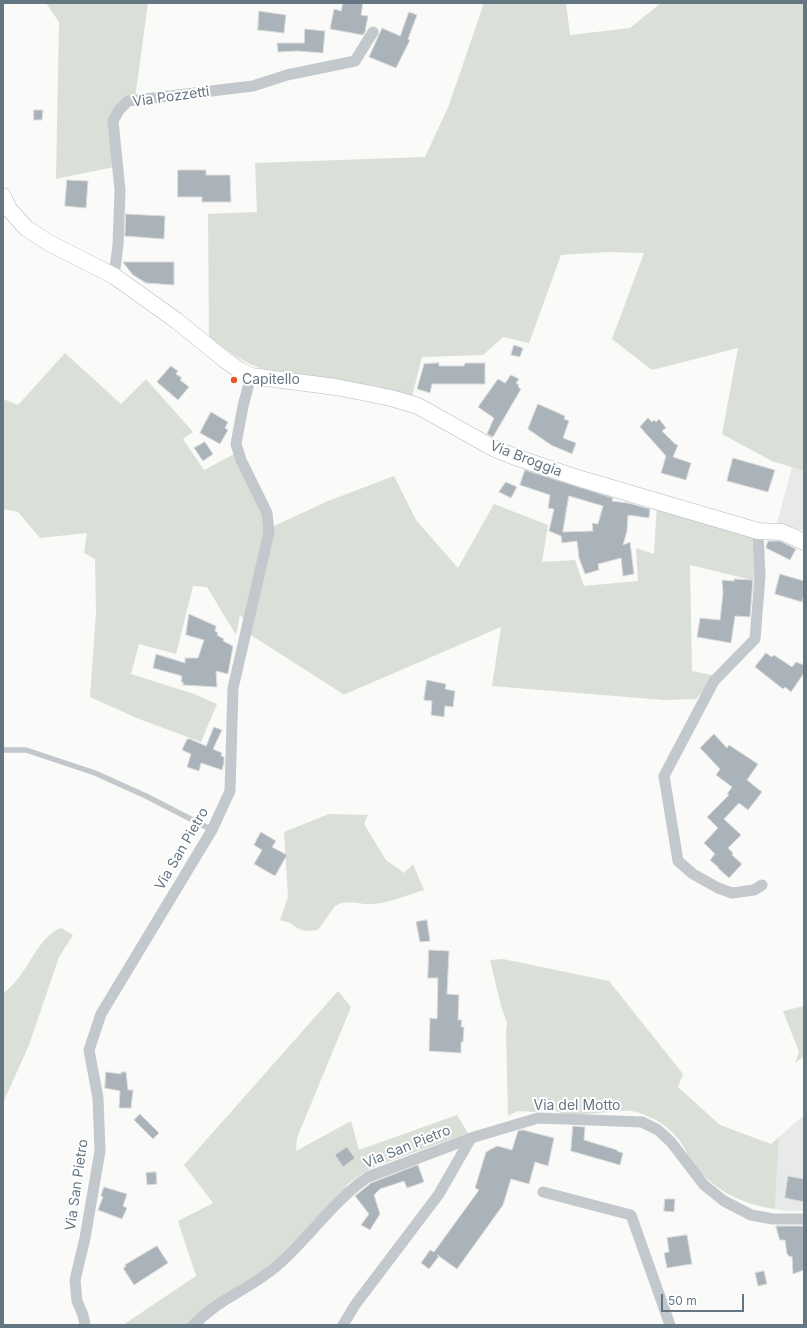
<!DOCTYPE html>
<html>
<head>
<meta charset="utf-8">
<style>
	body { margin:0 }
	#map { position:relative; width:807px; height:1328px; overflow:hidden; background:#fafaf8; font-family:Inter,sans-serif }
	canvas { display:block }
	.frame { position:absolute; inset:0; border:4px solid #657683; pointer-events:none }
	.scale { position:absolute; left:661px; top:1294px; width:83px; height:18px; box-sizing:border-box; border:2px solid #657683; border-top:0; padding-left:5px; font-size:12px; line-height:14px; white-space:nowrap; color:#657683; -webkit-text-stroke:3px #fff; paint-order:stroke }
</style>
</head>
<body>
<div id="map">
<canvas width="807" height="1328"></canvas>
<div class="frame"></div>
<div class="scale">50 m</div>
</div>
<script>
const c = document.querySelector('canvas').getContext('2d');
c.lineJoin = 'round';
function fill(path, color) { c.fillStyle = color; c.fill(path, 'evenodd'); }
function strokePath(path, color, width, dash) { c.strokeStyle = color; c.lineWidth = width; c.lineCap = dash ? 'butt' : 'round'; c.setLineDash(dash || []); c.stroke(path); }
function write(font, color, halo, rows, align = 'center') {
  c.font = font + ' Inter,sans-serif'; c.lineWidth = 4; c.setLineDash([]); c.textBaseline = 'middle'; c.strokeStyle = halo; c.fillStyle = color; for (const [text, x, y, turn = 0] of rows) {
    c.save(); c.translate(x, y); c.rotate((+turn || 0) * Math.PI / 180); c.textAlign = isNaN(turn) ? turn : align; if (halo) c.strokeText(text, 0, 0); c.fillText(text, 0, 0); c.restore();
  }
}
const built = new Path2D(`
	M792,467L804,471V531L777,523Z
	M804,1115V1211H785L775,1209L779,1137Z`);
const green = new Path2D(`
	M46,3H148L135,98L115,115L114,167L56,179L59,22Z
	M484,3H566L570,35L630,28L661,3H804V471L772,461L722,434L738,348L652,370L612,339L644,253L607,252L561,255L529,343L503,337L483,355L422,357L412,397L376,386L274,372C245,365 232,354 209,337L208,214L257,212L255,163L425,157L449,105Z
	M65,353L121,404L146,379L193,432L183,439L204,470L238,452L274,526L328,501L394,476L416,520L458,568L494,504L548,525L542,562L575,560L584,586L638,581L636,548L654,554L657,503L761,531L760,582L690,565L692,671L716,676L696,699L664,700L492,686L501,627L343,695V694L243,630L244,619L240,615L236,635L207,587L193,586L176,654L139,644L131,674L194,694L217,704L201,742L139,719L90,697L96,613L95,559L84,553L87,533L40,538L18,512L3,509V399L18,405Z
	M329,814L368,815L364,824L386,860L404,873L413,864L424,890C406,895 383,906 365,904C354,903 345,900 335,906L318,930L306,931L299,929L290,923L280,920L288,897L284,832Z
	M61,928L73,935L59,957L29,1045L3,1103V993C27,978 36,937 61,928Z
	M503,959L609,981L683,1074L678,1087L720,1125L771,1144L779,1137L775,1209C741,1204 713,1190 692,1162C688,1157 686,1150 682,1144C674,1132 662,1122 649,1117C641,1113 632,1110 623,1111C608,1111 561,1120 552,1108L534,1112L518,1111L508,1116L506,1032L507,1023L501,1006L490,960Z
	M338,991L351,1007L297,1138L296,1151L351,1121L359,1150L457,1115L468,1133L377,1166L363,1173L348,1184L339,1198L281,1258L188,1325H123L196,1276L178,1221L213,1203L184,1165Z
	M804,1006V1056L795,1063L799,1052L783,1011Z`);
const building = new Path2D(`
	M343,3H363L361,15L368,16L365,32L363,35L330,29L334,9L341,11Z
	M259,11L286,15L284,33L258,30Z
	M409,12L417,15L408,39L410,40L396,68L369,57L382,28L400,36Z
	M305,29L325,31L323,53L298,51L278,52L277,43H304Z
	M34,110H43L42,120H34Z
	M178,170H206V175H230L231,202H202V197H178Z
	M67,180L88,181L86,208L65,206Z
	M126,214L165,216L164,239L125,236Z
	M123,262H174V285L146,283L133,275Z
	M514,345L523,348L520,357L511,355Z
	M439,363V366H464L465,363H485V384H432L430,393L417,389L424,364Z
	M171,366L178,371L176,374L182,378L180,380L189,387L178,400L157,382Z
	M511,375L519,379L516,383L519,385L518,387L521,389L493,437L487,434L494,418L478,407L498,379L505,383Z
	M538,404L565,416L564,419L569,421L563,438L576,443L572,454L551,445L528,429Z
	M211,412L228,422L225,428L228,430L220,444L200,433Z
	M648,418L652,422L654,420L656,422L659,419L666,428L662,431L675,444L678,445L673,457L691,463L686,480L661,473L666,456L640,427Z
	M205,442L213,454L203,461L194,448Z
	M733,458L775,470L768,492L727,481Z
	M525,470L613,498L612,501L628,503L650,509L649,518L628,515L627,531L623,545L630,542L634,574L623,576L621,558L598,564L599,570L585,574L579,558L577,541L562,543L561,536L549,531L554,509L548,508L550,495L520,485ZM569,496L603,506L598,524L592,523L593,531L563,532Z
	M506,482L517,487L511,498L499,492Z
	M768,541H780L796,549L790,560L766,548Z
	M780,574L804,581V594L802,602L775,594Z
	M734,579L753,580L750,617L735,616L731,643L697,637L700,618L720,620L723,593L722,580L734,581Z
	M189,614L216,626L215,631L218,633L217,635L224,639L223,641L233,646L228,674L216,671L217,687L183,685V682H181L182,676L153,668L156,654L185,663V658H198L204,640L186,635Z
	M766,653L772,657L774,655L792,667L796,662L804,665V673L791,692L785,687L783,689L755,667Z
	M427,680L446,684L445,689L455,691L453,707L445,706L444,717L431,715L432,701L424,700Z
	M214,727L222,730L213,749L222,753L221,756L224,757V763L222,770L201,763L199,771L187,767L191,754L182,750L187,739H190L206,746Z
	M714,734L727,748L729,745L758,764L747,780L762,792L748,810L739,803L724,819L741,835L728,848L733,853L732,855L742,864L729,878L718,868V867L710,860L715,854L704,843L718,828L707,817L729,795L727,794L732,787L716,775L720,769L700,748Z
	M261,832L276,841L272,847L287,855L275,876L254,864L262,850L254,845Z
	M427,920L430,941L420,942L416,922Z
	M429,950L449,951L447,994L459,995L458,1020H462L461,1027H464L463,1042H461V1053L429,1051L430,1018L437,1019L438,978H428Z
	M106,1072L121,1074V1072H126L128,1090H133L131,1108H119L120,1091L105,1088Z
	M140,1114L159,1133L153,1139L134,1120Z
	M573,1126L585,1127L584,1140L617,1150V1151L623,1153L620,1165L571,1151Z
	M523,1130L554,1138L548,1166L535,1162L529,1184L511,1179L503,1205L457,1269L437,1255L439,1256L429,1269L421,1263L430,1250L434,1252L479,1190L475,1188L486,1152L497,1146L512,1150L518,1131Z
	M347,1147L355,1158L343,1167L335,1155Z
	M418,1165L424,1182L407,1188L404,1181L380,1189L374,1195L380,1214L370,1230L361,1225L369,1214L355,1196L371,1183Z
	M156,1172L157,1184L147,1185L146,1173Z
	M788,1176L804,1179V1202L785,1198Z
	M104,1187L127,1194L123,1206L127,1208L122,1219L98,1210L103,1197L101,1196Z
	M665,1199H675L674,1212L664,1211Z
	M776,1226H804V1270L793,1274L792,1256L790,1257L787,1254L785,1240H780Z
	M687,1235L692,1264L667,1268L664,1253L669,1252L667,1238Z
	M157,1246L168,1263L134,1285L123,1268L126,1267L125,1265Z
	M764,1271L767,1284L758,1286L755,1273Z`);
const lane = new Path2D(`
	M3,750H26L95,773L146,796L212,830`);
const street = new Path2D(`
	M114,276L118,245L120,190L113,121L119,110L128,101L253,86L287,75L355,61L373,32
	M758,531L760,576L755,639L714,681L664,776L678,861L693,874L718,888L732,893L754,890L762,885
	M543,1192L631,1215L670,1325
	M85,1325L83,1315L77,1301L75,1280L85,1238L100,1151L98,1098L89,1050L101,1014L212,830L230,791L233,688L269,532L267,513L241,460L236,444L243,406L251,376
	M193,1325C202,1317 211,1309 222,1302C241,1290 261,1280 278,1265C310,1237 333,1201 368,1177L471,1138L538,1118L642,1122L658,1130L671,1142L704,1185L724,1201L751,1215L773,1219H804
	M343,1325L355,1305L439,1194L471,1138`);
const secondary = new Path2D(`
	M3,196L9,209L26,228L49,243L114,276L177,321L225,360L239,370L251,376L336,387L391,398L418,406L493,448L518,458L581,479L758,531L782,532L804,542`);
const markers = [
	[234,380,4,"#e4572e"]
];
const streetNames = [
	["Via Pozzetti",171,97,-8],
	["Via Broggia",526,459,21],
	["Via San Pietro",182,849,-60],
	["Via del Motto",577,1106],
	["Via San Pietro",407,1147,-22],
	["Via San Pietro",77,1185,-82]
];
const poiNames = [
	["Capitello",242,380]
];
fill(built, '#e8e9e9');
fill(green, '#dadfd7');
fill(building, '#aab3b9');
strokePath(building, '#dcdcda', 1);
strokePath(secondary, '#b3babf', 17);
strokePath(lane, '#c3c8cc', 5.5);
strokePath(street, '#c3c8cc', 11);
strokePath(secondary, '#fff', 16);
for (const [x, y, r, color] of markers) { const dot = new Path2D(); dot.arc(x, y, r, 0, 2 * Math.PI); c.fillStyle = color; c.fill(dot); strokePath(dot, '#fff', 1.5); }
write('14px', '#657683', '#fff', streetNames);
write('14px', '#657683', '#fff', poiNames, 'left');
</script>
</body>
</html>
